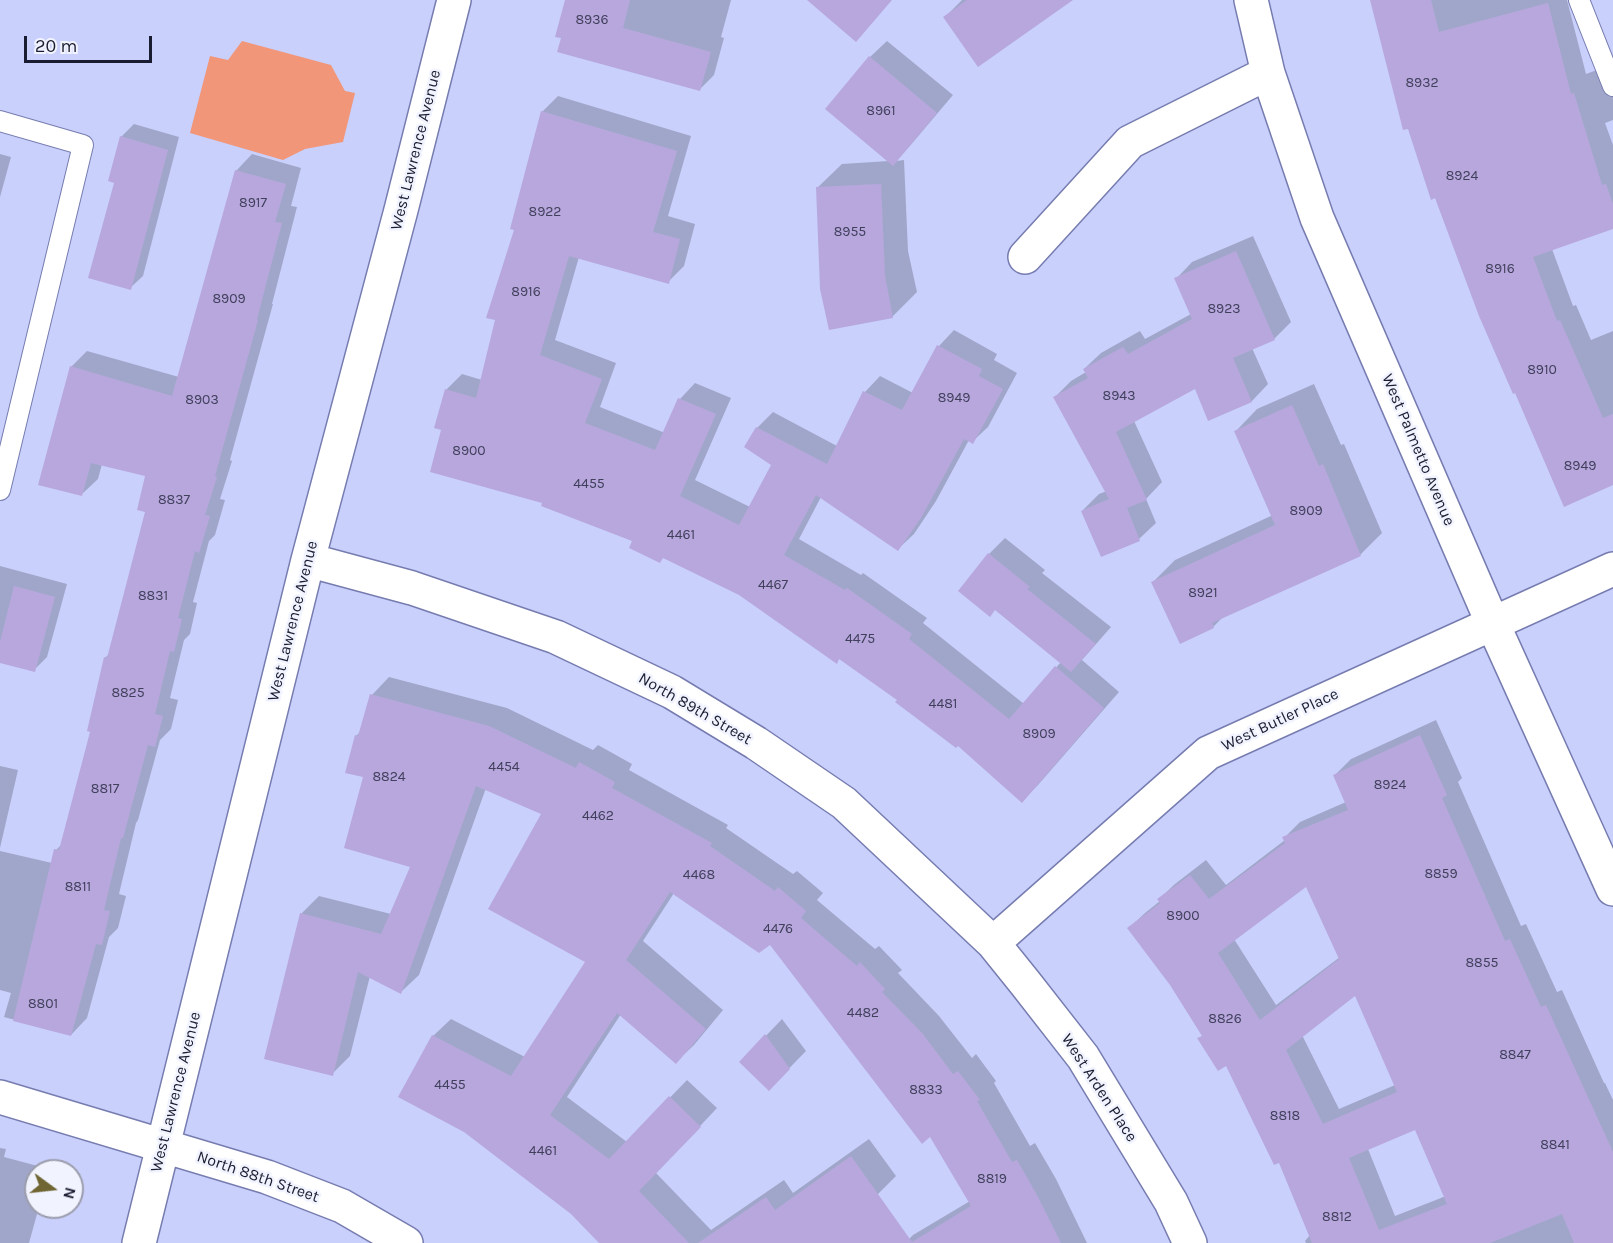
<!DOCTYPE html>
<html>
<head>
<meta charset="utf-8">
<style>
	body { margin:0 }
	#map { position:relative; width:1613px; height:1243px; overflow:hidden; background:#c9d0fc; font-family:Karla,sans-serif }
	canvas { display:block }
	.north { position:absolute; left:24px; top:1159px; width:60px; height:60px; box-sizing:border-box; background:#f1f3ff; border:2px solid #9b9dad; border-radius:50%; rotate:105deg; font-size:16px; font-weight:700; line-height:24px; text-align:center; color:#1a1d31 }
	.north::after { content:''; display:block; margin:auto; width:21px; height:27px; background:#706633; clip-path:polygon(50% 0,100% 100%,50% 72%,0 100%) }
	.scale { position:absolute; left:24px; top:36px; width:128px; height:27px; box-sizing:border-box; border:3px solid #1a1d31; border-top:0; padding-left:8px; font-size:18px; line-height:21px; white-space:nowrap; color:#1a1d31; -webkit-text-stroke:4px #f1f3ff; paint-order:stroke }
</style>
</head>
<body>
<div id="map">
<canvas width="1613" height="1243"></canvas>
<div class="north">N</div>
<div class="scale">20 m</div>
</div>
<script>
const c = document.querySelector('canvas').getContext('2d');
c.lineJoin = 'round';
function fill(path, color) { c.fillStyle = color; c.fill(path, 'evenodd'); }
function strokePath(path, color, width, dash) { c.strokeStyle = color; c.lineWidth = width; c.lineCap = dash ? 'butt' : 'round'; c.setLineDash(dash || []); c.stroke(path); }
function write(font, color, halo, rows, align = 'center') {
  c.font = font + ' Karla,sans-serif'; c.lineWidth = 5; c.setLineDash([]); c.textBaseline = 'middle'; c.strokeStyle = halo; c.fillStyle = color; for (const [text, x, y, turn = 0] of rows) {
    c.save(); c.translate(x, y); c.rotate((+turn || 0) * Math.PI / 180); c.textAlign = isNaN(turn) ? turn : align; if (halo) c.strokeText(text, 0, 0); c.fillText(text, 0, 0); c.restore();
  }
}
const green = new Path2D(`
	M242,41L331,65L345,91L355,93L343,142L305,149L283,160L190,133L210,56L228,60Z`);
const shadow = new Path2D(`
	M567,0H731L721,37L724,38L714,75L700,89L563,37Z
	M962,0H1071L945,17Z
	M1371,0H1567L1586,74L1613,64V120L1605,123L1613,145V227L1552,249L1573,306L1576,305L1591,340L1613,331V483Z
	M887,41L953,95L909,147L896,161L904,160L908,251L917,292L892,317L817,188L842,164L889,161L870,57Z
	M558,96L691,136L668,216L695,224L684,266L668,282L579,257L555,340L616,363L600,407L665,433L680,399L695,383L731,398L695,480L750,507L773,464L757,428L773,412L837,446L865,392L880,376L913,393L939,346L954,330L997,354L994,360L1017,373L988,427L972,442L969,440L936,501L914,534L898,549L821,497L799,539L861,575L863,573L927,618L923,623L1024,704L1061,662L989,554L1005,538L1045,570L1042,573L1111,627L1082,660L1119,692L1038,785L1022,801L958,744L840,658L836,662L739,594L634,541L443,429L446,390L462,374L482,380L542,112Z
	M134,124L179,137L143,276L130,288L116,182L121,137Z
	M0,154L11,157L0,197Z
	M252,154L301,168L291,206L297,207L272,304H273L230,460L232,461L220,499L225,500L215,535L209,541L193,602L197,603L190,634L184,640L170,698L178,700L171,729L160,740L138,820L136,823L119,894L126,896L118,928L109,937L87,1018L71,1035L4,1017L11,993L0,990V851L52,863L56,850L63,843L92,731L105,658L110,653L147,511V475L102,464L98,479L81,495L71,367L87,351L179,377L236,171Z
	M1253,236L1291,322L1274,339L1252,348L1268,384L1252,401L1209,419L1196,387L1134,421L1162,482L1146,499L1156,523L1139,539L1101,555L1082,511L1099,494L1107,491L1055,397L1071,381L1086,372L1084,369L1101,353L1140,331L1145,339L1191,314L1176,279L1192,262Z
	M1314,384L1341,445L1344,444L1382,533L1360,555L1224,616L1213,627L1153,582L1175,560L1273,515L1236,431L1257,409Z
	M0,566L67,584L47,657L34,670L0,661Z
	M389,677L507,708L593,750L598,745L632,764L629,770L728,825L726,828L793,874L797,871L823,893L817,900L875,949L879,946L902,970L898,973L939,1016L972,1058L976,1054L996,1081L994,1083L1030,1146L1035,1143L1056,1179L1087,1243H905L913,1235L970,1201L931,1135L770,943L674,893L643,941L723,1010L694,1045L676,1062L621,1014L567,1097L627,1142L687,1080L717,1108L656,1173L711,1230L784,1180L793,1193L869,1139L896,1176L878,1194L842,1219L787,1243H601L433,1036L451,1019L525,1057L587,961L543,813L486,788L419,975L401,992L370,976L350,1056L332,1074L301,914L319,896L391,914L412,866L364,776L356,736L361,731L372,695Z
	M1436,720L1462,778L1458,782L1521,926L1526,924L1557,992L1562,990L1604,1083H1605L1613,1100V1243H1306L1305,1241L1310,1235L1279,1161L1226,1064L1199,1039L1203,1035L1171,985L1129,928L1145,913L1160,901L1159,899L1175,884L1206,860L1226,885L1285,840L1284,838L1300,822L1346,802L1335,775L1351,759ZM1307,885L1340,957L1276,1005L1234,939ZM1356,993L1395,1085L1339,1109L1302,1035ZM1416,1128L1446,1196L1395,1216L1368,1149Z
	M0,766L18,770L0,848Z
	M782,1019L806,1051L769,1089L741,1062Z
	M0,1148L6,1149L4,1157L49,1169V1171H36V1207H39L29,1243H0Z`);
const building = new Path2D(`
	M565,0H630L623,28L711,52L700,91L557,52L561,38L555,37Z
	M807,0H892L856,42Z
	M967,0H1073L978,67L943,17Z
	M1370,0H1431L1439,32L1548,3L1571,94L1574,93L1602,185L1606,184L1613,204V229L1533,257L1557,321L1560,320L1603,418L1613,414V485L1564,507L1515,393L1513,394L1479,316L1435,198L1431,200L1408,129L1403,130Z
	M869,56L937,113L893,166L825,109Z
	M541,111L677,151L653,232L680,239L669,284L569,256L540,355L602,379L585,423L655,450L678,398L716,414L680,496L739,525L771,465L744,447L756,427L827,464L863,391L902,410L937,345L982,369L979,376L1003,389L973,444L964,439L921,518L898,551L816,495L784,555L845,590L847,588L912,634L909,639L1009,719L1055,666L1104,708L1022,803L958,746L956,748L895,702L897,700L839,659L837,664L739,595L663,558L660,563L629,548L632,541L541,506L542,503L430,472L441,430L434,428L445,389L476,398L495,320L486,318L514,230L510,229Z
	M120,136L168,150L131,290L88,278L114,183L108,181Z
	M235,170L286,184L275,222L282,223L257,319L258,320L215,476L217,477L205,515L210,516L199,553L195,551L178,618L182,619L174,652L170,651L155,714L163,716L155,747L148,745L123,838H121L104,910L110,911L102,945L96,944L71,1036L13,1021L54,849L59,850L90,732L87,731L104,657L107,658L145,512L137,510L145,476L91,463L82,496L38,485L70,366L172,396Z
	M881,184L885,276L893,318L829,330L820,289L816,187Z
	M1236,251L1275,340L1233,358L1252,402L1208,421L1195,389L1116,432L1147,500L1127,508L1140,541L1101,557L1081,511L1109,499L1053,397L1088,378L1083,369L1123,347L1128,354L1192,319L1174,278Z
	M1292,405L1319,466L1323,464L1361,556L1212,623L1214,628L1180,644L1151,582L1275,525L1234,431Z
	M988,553L1030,587L1027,589L1096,644L1071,672L995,610L990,617L958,591Z
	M14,586L55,597L35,672L0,663V642Z
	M370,694L489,726L576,768L579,762L615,782L612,788L712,843L710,846L775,891L778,887L806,911L801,918L857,966L860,962L885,989L882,992L922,1033L953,1074L958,1071L980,1100L977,1101L1012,1162L1017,1160L1038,1197L1061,1243H698L766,1197L775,1210L851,1156L912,1242L971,1206L930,1137L922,1144L770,945L759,953L670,892L626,960L706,1029L676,1064L617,1013L550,1115L609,1159L669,1096L701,1127L639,1191L689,1243H599L571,1214L464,1132L398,1097L432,1035L511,1076L585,962L488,909L541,814L476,786L401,994L358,972L333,1076L264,1059L300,913L381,934L410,867L344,848L363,777L345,773L355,735L358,736Z
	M1420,735L1447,795L1442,798L1505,941L1510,939L1541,1007L1546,1005L1613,1152V1243H1574L1562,1214L1490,1243H1312L1279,1163L1274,1165L1226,1066L1218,1071L1197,1038L1202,1036L1170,985L1127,928L1160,903L1157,899L1190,875L1209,899L1285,843L1282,837L1348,810L1333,775ZM1306,887L1339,959L1260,1020L1218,953ZM1355,996L1397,1092L1323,1124L1286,1050ZM1415,1130L1447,1204L1379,1230L1349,1158Z
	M765,1034L790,1069L769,1091L739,1062Z`);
const lane = new Path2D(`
	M1579,0L1613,86
	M0,121L83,145L0,490`);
const street = new Path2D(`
	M1251,0L1268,73L1317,218L1492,622L1613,889
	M1025,257L1130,142L1268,73
	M308,560L412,588L556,637L672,692L756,743L844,803L993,943L1026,984L1083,1057L1171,1202L1190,1243
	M993,943L1208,753L1613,569
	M0,1097L267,1177L342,1206L406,1243
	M139,1243L308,560L401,210L454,0`);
const numberNames = [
	["8936",592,20],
	["8932",1422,83],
	["8961",881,111],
	["8924",1462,176],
	["8917",253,203],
	["8922",545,212],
	["8955",850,232],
	["8916",1500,269],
	["8916",526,292],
	["8909",229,299],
	["8923",1224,309],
	["8910",1542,370],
	["8943",1119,396],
	["8949",954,398],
	["8903",202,400],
	["8900",469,451],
	["8949",1580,466],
	["4455",589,484],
	["8837",174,500],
	["8909",1306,511],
	["4461",681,535],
	["4467",773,585],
	["8921",1203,593],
	["8831",153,596],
	["4475",860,639],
	["8825",128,693],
	["4481",943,704],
	["8909",1039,734],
	["4454",504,767],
	["8824",389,777],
	["8924",1390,785],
	["8817",105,789],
	["4462",598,816],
	["8859",1441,874],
	["4468",699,875],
	["8811",78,887],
	["8900",1183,916],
	["4476",778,929],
	["8855",1482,963],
	["8801",43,1004],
	["4482",863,1013],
	["8826",1225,1019],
	["8847",1515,1055],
	["4455",450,1085],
	["8833",926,1090],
	["8818",1285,1116],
	["8841",1555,1145],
	["4461",543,1151],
	["8819",992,1179],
	["8812",1337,1217]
];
const streetNames = [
	["West Lawrence Avenue",416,150,-76],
	["West Palmetto Avenue",1418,450,67],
	["West Lawrence Avenue",293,621,-76],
	["North 89th Street",695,709,30],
	["West Butler Place",1280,720,-25],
	["West Arden Place",1099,1088,57],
	["West Lawrence Avenue",176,1092,-76],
	["North 88th Street",258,1177,19]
];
fill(green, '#f19679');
fill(shadow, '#0003');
fill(building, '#b7a7dd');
strokePath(lane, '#767caf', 22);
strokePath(street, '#767caf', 36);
strokePath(lane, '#fff', 20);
strokePath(street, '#fff', 33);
write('14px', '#41405c', null, numberNames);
write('16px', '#1a1d31', '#f1f3ff', streetNames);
</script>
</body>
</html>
